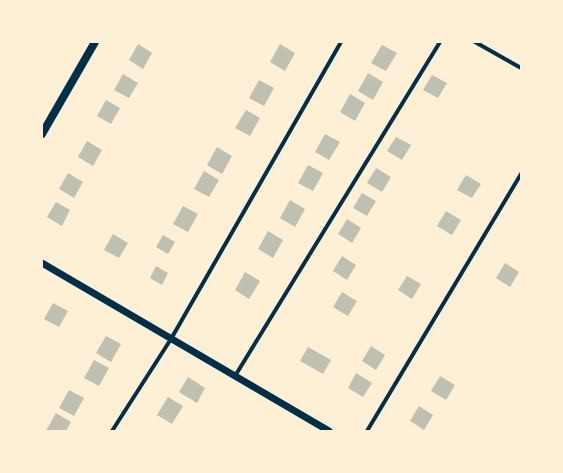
<!DOCTYPE html>
<html>
<head>
<meta charset="utf-8">
<style>
	body { margin:0 }
	#map { position:relative; width:563px; height:473px; overflow:hidden; background:#fdf0d5; font-family:Lato,sans-serif }
	canvas { display:block }
	.frame { position:absolute; inset:0; border:43px solid #fdf0d5; pointer-events:none }
</style>
</head>
<body>
<div id="map">
<canvas width="563" height="473"></canvas>
<div class="frame"></div>
</div>
<script>
const c = document.querySelector('canvas').getContext('2d');
c.lineJoin = 'round';
function fill(path, color) { c.fillStyle = color; c.fill(path, 'evenodd'); }
function strokePath(path, color, width, dash) { c.strokeStyle = color; c.lineWidth = width; c.lineCap = dash ? 'butt' : 'round'; c.setLineDash(dash || []); c.stroke(path); }
const building = new Path2D(`
	M138,44L152,53L143,69L129,60Z
	M280,44L295,53L285,71L270,62Z
	M382,45L397,53L386,71L371,63Z
	M368,73L383,82L373,100L358,91Z
	M123,74L138,83L129,98L114,90Z
	M432,75L447,83L438,98L423,90Z
	M259,80L274,88L264,106L249,98Z
	M350,94L365,103L355,121L340,112Z
	M106,100L120,108L111,124L97,116Z
	M246,110L260,118L250,136L235,128Z
	M325,134L340,142L329,160L315,152Z
	M396,137L411,145L402,160L387,151Z
	M87,141L102,150L93,166L78,157Z
	M217,147L232,156L222,174L207,165Z
	M308,165L323,173L313,191L298,183Z
	M376,168L391,177L382,192L367,183Z
	M204,171L219,180L209,197L194,189Z
	M68,173L83,182L74,198L59,189Z
	M466,175L481,184L472,198L457,190Z
	M362,193L376,201L367,216L353,208Z
	M290,200L305,209L295,227L280,218Z
	M56,202L70,210L62,226L47,217Z
	M183,206L198,214L188,232L173,224Z
	M446,211L461,220L452,235L437,226Z
	M347,219L361,228L352,243L338,234Z
	M268,231L283,240L273,258L258,249Z
	M113,234L128,243L119,258L104,250Z
	M163,235L175,242L168,254L156,247Z
	M342,256L356,265L347,280L333,271Z
	M505,263L519,272L510,287L496,278Z
	M156,266L168,273L162,285L150,278Z
	M245,272L260,281L249,299L235,290Z
	M407,276L421,284L412,299L398,290Z
	M342,292L357,301L348,316L333,307Z
	M53,303L68,311L59,327L44,319Z
	M106,336L121,344L111,362L96,353Z
	M371,346L385,355L376,370L362,361Z
	M308,347L331,360L323,374L300,361Z
	M94,360L109,368L99,386L84,378Z
	M356,373L372,383L363,397L348,388Z
	M440,376L455,385L446,400L431,391Z
	M188,377L205,388L197,403L179,392Z
	M69,390L84,398L74,416L59,408Z
	M168,397L183,406L172,424L157,415Z
	M419,406L433,415L424,430L410,421Z
	M56,413L71,422L66,431H46Z`);
const minor = new Path2D(`
	M475,42L521,68
	M235,376L440,42
	M112,431L171,339L341,42
	M367,431L521,174`);
const tertiary = new Path2D(`
	M42,263L329,431`);
const secondary = new Path2D(`
	M42,134L95,42`);
fill(building, '#bec0b2');
strokePath(minor, '#003049', 4);
strokePath(tertiary, '#003049', 7);
strokePath(secondary, '#003049', 8);
</script>
</body>
</html>
